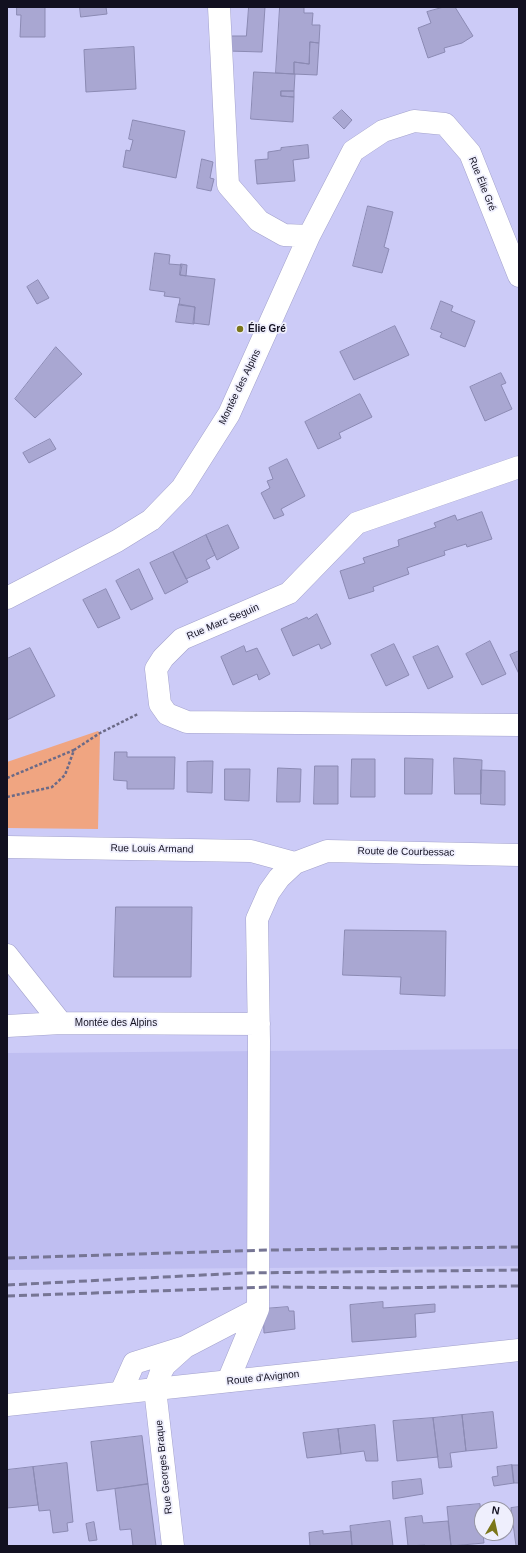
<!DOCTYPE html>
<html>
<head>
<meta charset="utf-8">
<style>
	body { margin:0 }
	#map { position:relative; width:526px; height:1553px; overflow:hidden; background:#cccbf7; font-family:Helvetica,sans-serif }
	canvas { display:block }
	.frame { position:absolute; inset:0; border:8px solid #121020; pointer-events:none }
	.north { position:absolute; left:474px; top:1501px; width:40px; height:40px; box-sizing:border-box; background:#efeffd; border:1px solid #9796a5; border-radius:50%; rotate:9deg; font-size:11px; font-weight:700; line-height:16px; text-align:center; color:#121020 }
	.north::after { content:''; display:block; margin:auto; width:14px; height:18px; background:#7b761a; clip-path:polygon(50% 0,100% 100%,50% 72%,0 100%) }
</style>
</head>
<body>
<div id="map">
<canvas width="526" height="1553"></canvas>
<div class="frame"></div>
<div class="north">N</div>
</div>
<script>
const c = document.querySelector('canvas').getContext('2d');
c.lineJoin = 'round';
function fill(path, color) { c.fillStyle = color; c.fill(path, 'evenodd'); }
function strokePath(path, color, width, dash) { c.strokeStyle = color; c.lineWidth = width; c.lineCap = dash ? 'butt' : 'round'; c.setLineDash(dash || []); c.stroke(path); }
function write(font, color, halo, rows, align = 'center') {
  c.font = font + ' Helvetica,sans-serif'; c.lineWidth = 3.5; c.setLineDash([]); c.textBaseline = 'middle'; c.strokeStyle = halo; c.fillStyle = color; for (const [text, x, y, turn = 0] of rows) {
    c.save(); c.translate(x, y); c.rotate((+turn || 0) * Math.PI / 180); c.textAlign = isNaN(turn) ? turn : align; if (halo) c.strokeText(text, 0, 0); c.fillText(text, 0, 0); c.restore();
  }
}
const built = new Path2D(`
	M519,1049V1266L7,1270V1053Z`);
const green = new Path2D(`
	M98,731L100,733L98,829L7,828V762Z`);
const building = new Path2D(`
	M17,7H45V37H20L21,15H17Z
	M80,7H106L107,14L81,17Z
	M249,7H265L262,52L228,51L229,36H246Z
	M280,7H304V13H313L312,25H320L319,43L310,42L309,64L294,62V74L276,73Z
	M444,7H455L473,36L462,43L444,48L445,52L428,58L418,28L431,23L427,12Z
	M310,42L319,43L317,75L294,74V62L309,64Z
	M134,47L136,89L86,92L84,50Z
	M254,72L295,74L294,91H281V96L294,97L293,122L251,119Z
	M281,91H294V97L281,96Z
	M342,110L352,120L344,129L333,118Z
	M133,120L185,131L176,178L123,167L126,150L130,151L133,140L129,139Z
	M308,145L309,158L293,160L295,181L257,184L255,160L268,159V152L281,150V148Z
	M202,159L213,162L210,178L214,179L211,191L197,188Z
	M368,206L393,212L384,247L389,249L382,273L353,266Z
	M155,253L170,255L169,264L182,265L180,275L215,279L209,325L193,323L195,307L179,305L180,298L164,296L165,292L150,290Z
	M181,264L187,265L186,276L180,275Z
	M38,280L49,298L37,304L27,287Z
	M441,301L453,306L451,311L475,321L465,347L440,337L442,333L431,329Z
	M179,304L195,307L194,324L176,322Z
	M395,326L409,355L354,380L340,352Z
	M56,347L82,374L35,418L15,399Z
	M501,373L506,383L501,385L512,409L485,421L470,387Z
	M360,394L372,417L339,433L341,438L318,449L305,422Z
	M50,439L56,449L29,463L23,453Z
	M287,459L305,496L281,509L284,515L274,519L261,493L270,488L267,481L273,479L269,468Z
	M482,512L492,539L467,547L466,544L444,551L445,555L407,568L409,574L373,587L374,591L349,599L340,571L365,563L363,558L399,546L398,540L436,527L434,523L455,515L457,520Z
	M228,525L239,548L217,560L206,535Z
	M206,535L215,555L206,560L210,568L186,579L173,552Z
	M173,552L188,582L165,594L150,563Z
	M139,569L153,599L131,610L116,581Z
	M106,589L120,618L98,628L83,600Z
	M317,614L331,644L321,649L319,644L293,656L281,629L307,617L308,619Z
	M490,641L506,674L482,685L466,654Z
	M394,644L409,675L386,686L371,655Z
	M244,646L246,652L257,648L270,674L259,680L257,674L233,685L221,657Z
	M438,646L453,677L428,689L413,657Z
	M30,648L55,696L7,720V659Z
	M519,651V674L510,655Z
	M115,752H127V757H175L174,789H127V781L114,780Z
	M405,758L433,759L432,794H405Z
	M454,758L482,760L481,794H455Z
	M352,759H375V797H351Z
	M203,761H213L212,793L187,792V762Z
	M315,766H338V804H314Z
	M278,768L301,769L300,802H277Z
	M225,769H250L249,801L225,800Z
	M481,770L505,771V805L481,804Z
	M116,907H192L191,977H114Z
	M345,930L446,931L445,996L400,994L401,977L343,975Z
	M383,1302V1308L435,1304V1312L415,1314L416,1337L352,1342L350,1305Z
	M288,1307L289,1311H294L295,1329L264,1333L263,1309Z
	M493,1412L497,1448L466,1451L462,1415Z
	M462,1415L466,1451L450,1453L452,1467L439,1468L433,1418Z
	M433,1418L438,1457L397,1461L393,1421Z
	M375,1425L378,1461H366L364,1451L341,1454L338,1429Z
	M338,1429L341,1454L307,1458L303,1433Z
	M142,1436L148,1484L97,1491L91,1442Z
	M67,1463L73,1522L67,1523L68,1531L53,1533L50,1510L39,1511L33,1467Z
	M512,1465L514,1483L494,1486L492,1477L498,1476L497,1467Z
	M512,1465H519V1483H514Z
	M33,1467L38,1505L7,1508V1470Z
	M421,1479L423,1494L393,1499L392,1482Z
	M148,1484L156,1546H133L131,1529L120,1530L115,1489Z
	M480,1504L482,1533H483L484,1543L451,1546L447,1507Z
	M519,1507V1546H516L511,1508Z
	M422,1516L423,1523L448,1521L451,1546H425V1545L408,1546L405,1518Z
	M390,1521L393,1546H352L350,1526Z
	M94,1522L97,1540L89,1541L86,1524Z
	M323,1531V1534L351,1531L352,1546H310L309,1533Z`);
const path = new Path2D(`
	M7,778L74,750
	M7,797L52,787L65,775L74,750L100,733L138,714`);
const minor = new Path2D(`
	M309,236L353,151L383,131L414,121L445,124L470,153L519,276
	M519,467L357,523L289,593L182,639L163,658L156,669L160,704L167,714L187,722L519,725
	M7,598L117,541L151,520L182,488L229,414L309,236L284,235L259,221L228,185L219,7
	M7,847L251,851L295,863
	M7,955L61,1023L259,1024
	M7,1026L61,1023
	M228,1381L258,1309L259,1041L257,919L269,892L279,878L295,863L327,851L519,855
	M121,1392L134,1363L185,1347L258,1309
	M173,1546L155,1389L161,1372L165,1365L185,1347`);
const major = new Path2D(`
	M7,1405L519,1350`);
const rail = new Path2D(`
	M7,1258L269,1250L519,1247
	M7,1285L243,1273L519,1270
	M7,1296L270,1287L387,1288L519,1286`);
const markers = [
	[240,329,4,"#7b761a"]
];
const streetNames = [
	["Rue Élie Gré",482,184,68],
	["Montée des Alpins",240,387,-64],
	["Rue Marc Seguin",223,622,-23],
	["Rue Louis Armand",152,849,1],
	["Route de Courbessac",406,852,1],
	["Montée des Alpins",116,1023],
	["Route d'Avignon",263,1378,-6],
	["Rue Georges Braque",164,1467,-96]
];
const poiNames = [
	["Élie Gré",248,329]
];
fill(built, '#bfbef1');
fill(green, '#f0a581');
fill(building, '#a9a7d2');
strokePath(building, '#8b8ab3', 1);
strokePath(minor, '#a3a2cc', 23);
strokePath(major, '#a3a2cc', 23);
strokePath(path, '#6b6a87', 2.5, [3, 2]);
strokePath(minor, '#fff', 22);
strokePath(major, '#fff', 22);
strokePath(rail, '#767594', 3, [8, 4]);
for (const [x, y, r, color] of markers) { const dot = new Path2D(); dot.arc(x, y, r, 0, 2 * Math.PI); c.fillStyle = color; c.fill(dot); strokePath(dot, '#efeffd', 1.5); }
write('10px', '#121020', '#efeffd', streetNames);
write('bold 10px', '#121020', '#efeffd', poiNames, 'left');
</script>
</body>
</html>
